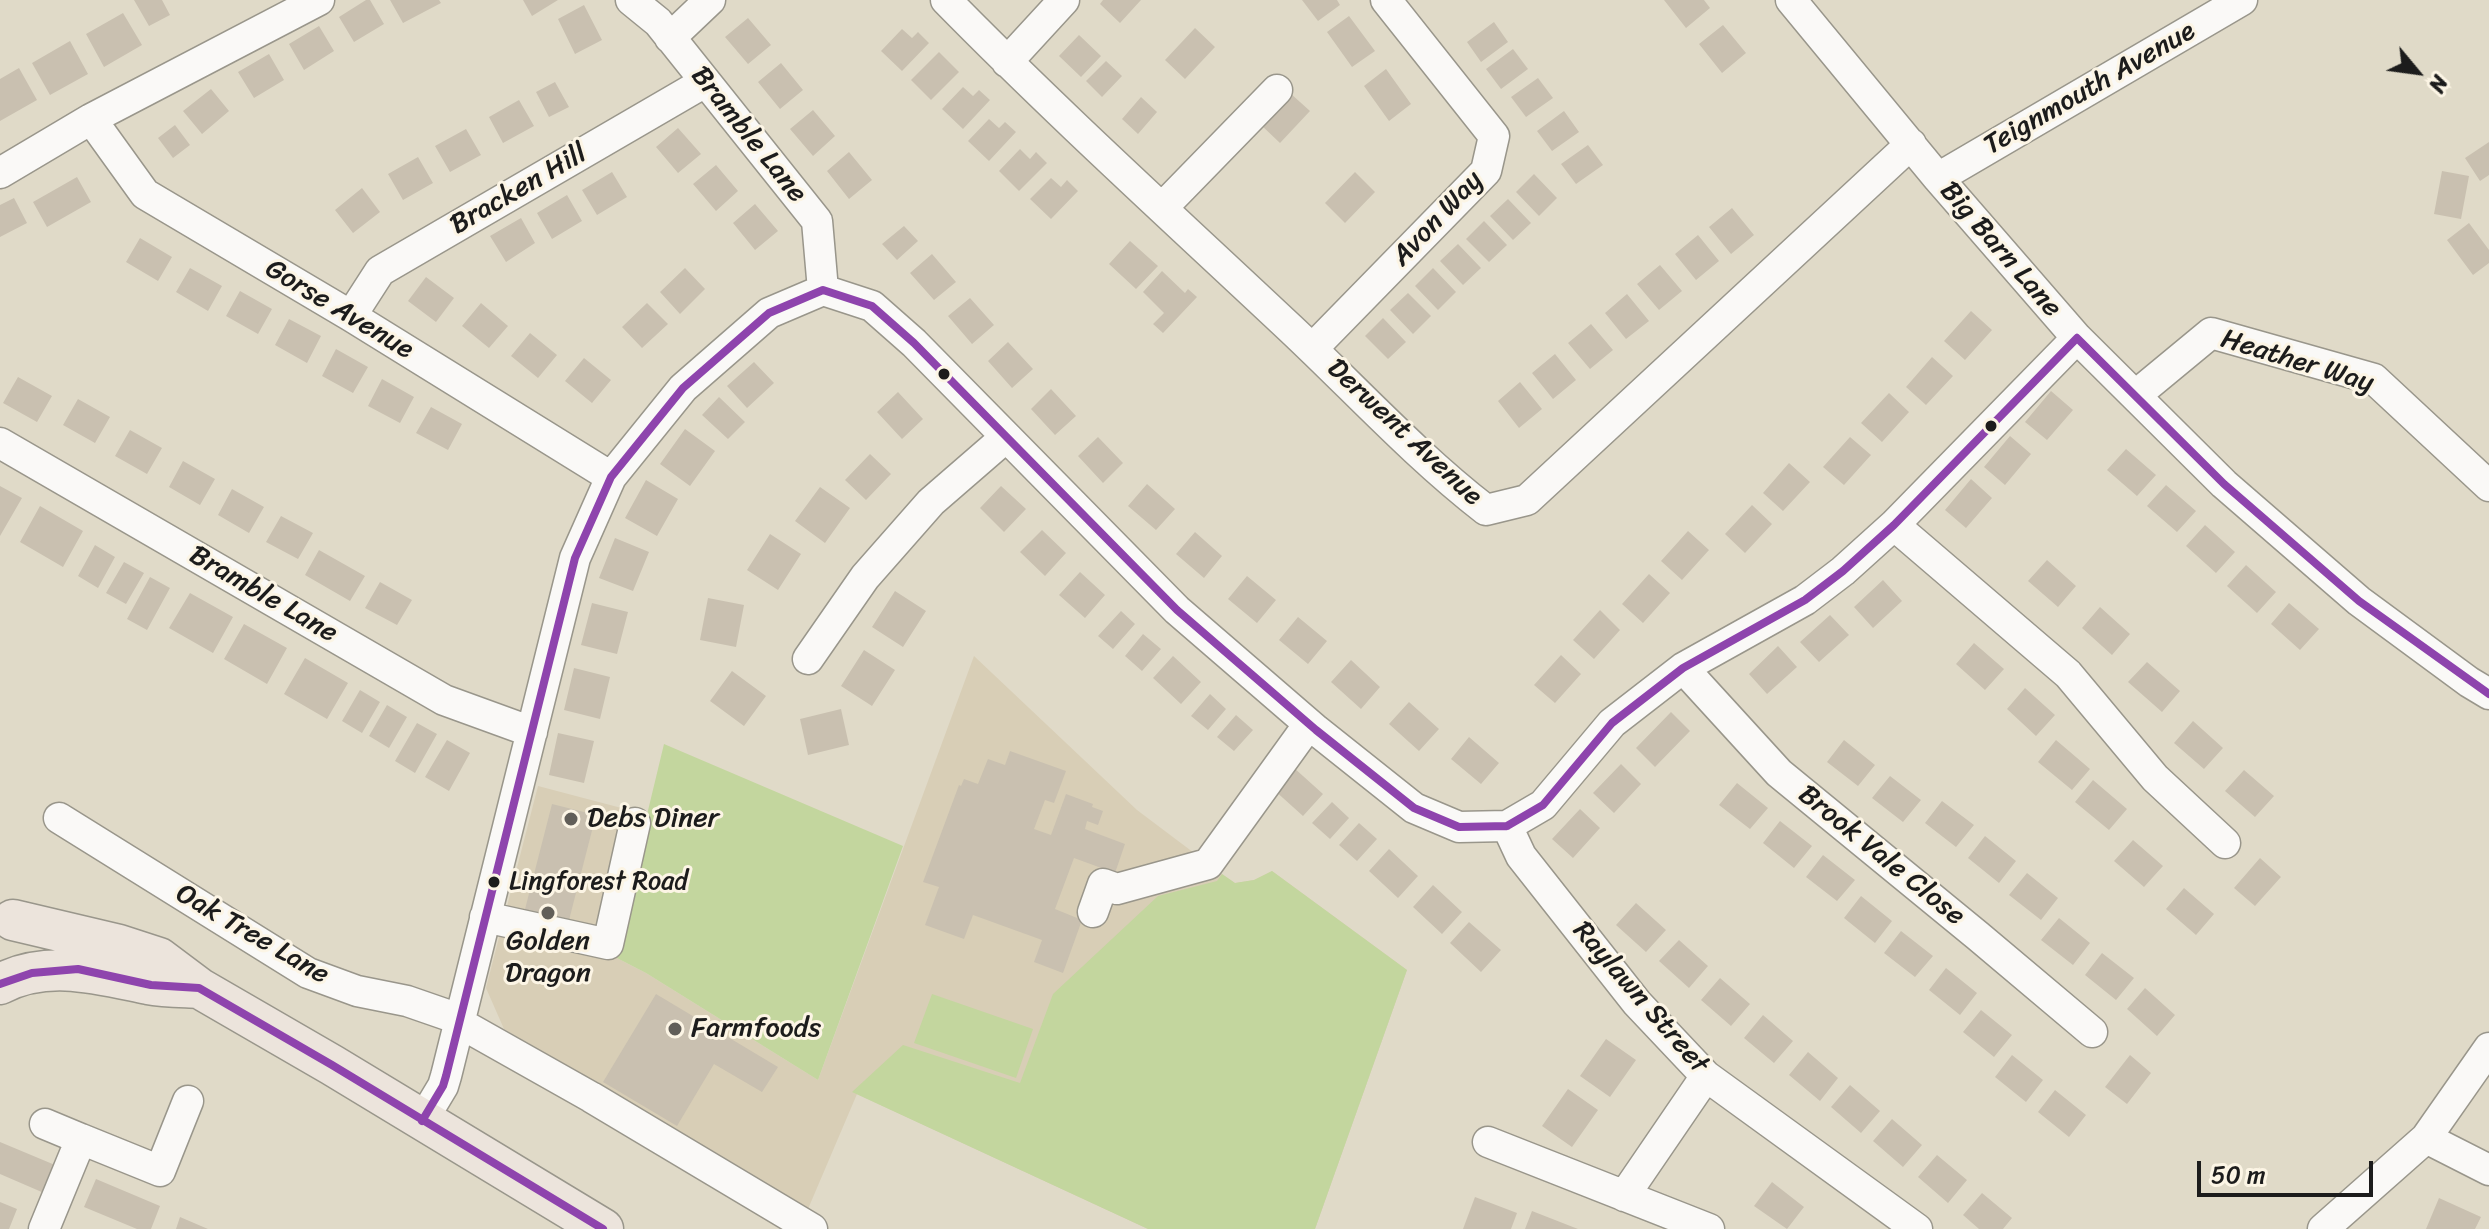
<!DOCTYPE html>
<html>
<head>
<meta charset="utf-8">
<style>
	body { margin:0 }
	#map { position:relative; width:2489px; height:1229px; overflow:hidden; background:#e0dac8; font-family:Sriracha,sans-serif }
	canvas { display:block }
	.north { position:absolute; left:2377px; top:32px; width:80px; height:80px; -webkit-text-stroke:6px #fcf5e5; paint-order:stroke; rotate:119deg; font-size:22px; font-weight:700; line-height:32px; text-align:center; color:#1c1c1c }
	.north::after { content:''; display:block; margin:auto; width:28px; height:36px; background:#1c1c1c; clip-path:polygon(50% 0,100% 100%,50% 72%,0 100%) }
	.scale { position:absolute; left:2197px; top:1161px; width:176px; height:36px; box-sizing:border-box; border:4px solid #1c1c1c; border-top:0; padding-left:10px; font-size:24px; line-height:28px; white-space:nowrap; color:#1c1c1c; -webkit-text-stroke:6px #fcf5e5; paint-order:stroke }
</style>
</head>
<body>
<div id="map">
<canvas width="2489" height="1229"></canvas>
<div class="north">N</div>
<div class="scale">50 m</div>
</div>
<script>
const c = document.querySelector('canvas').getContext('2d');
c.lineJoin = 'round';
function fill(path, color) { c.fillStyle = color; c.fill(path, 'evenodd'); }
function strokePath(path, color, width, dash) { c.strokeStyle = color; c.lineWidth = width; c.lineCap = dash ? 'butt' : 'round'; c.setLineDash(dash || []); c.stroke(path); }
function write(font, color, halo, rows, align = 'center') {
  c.font = font + ' Sriracha,sans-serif'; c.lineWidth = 6; c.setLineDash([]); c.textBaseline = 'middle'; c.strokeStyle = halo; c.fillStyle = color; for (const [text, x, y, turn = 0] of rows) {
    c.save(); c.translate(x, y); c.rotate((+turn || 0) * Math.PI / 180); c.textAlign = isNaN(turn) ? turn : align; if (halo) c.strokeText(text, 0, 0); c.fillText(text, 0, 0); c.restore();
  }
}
const built = new Path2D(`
	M974,656L1137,810L1222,874L1235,883L1254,880L1272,871L1407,970L1315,1229H1148L857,1094L808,1209L504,1029L486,988L538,786L648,815L613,956L646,973L818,1080Z`);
const green = new Path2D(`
	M664,744L903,846L818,1080L646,973L613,956Z
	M1272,871L1407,970L1315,1229H1148L852,1092L903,1045L1020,1083L1053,994L1158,896L1217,881L1222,874L1235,883L1254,880Z
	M932,994L1033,1029L1016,1078L914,1043Z`);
const building = new Path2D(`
	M134,0H162L170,15L149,26Z
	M366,0H370L384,24L354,42L339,17Z
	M390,0H439L441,3L403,23Z
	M523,0H558L532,16Z
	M1103,0H1141L1120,23L1100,4Z
	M1302,0H1337L1340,5L1318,21Z
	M1664,0H1704L1710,8L1686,28Z
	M584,5L602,40L575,54L558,19Z
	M123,13L142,45L104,67L86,34Z
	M1349,16L1375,51L1352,67L1327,32Z
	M748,18L771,45L748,64L725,37Z
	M1494,22L1508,42L1481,62L1467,42Z
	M1723,25L1746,53L1722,73L1699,44Z
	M319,26L334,51L304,70L289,44Z
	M1195,28L1215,47L1185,79L1165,60Z
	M902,29L912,38L918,32L929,43L902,71L881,51Z
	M1079,35L1101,56L1081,77L1059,56Z
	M70,41L88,74L50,95L32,63Z
	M1513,49L1528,69L1501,89L1486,69Z
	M939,52L959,72L931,100L911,80Z
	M269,54L284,80L254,98L238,72Z
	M1106,61L1122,76L1102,97L1086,81Z
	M781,63L803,90L780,109L758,82Z
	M19,68L37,100L0,121V79Z
	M1386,69L1411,104L1389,121L1364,86Z
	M1538,78L1553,98L1526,117L1511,97Z
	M555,82L569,107L549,117L536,92Z
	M963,87L973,96L979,90L990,100L963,129L942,109Z
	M211,89L229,111L202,134L183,111Z
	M1290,93L1310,111L1280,143L1260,124Z
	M1141,97L1157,112L1138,134L1122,119Z
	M519,100L534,126L503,143L489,117Z
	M813,110L835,136L813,156L790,129Z
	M1564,111L1579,132L1552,151L1537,131Z
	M989,119L999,128L1005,122L1016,132L989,161L968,141Z
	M175,125L190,145L173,158L158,138Z
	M678,128L701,154L678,173L656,147Z
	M466,129L481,155L450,172L435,146Z
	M2489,142V175L2480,181L2465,158Z
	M1588,145L1603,165L1576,184L1561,164Z
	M1020,149L1030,159L1036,152L1047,163L1019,191L999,171Z
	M849,152L872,180L849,199L827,171Z
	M418,157L433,183L403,200L388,174Z
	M716,165L738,191L716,211L693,184Z
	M2442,171L2469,176L2461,219L2434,214Z
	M612,172L627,197L597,215L582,190Z
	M1355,172L1375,192L1345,223L1325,203Z
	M1534,174L1557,198L1539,216L1516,192Z
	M77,177L91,202L47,227L33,202Z
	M1051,178L1061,187L1067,180L1078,191L1051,219L1030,199Z
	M362,188L380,212L353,233L335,210Z
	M567,195L582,221L552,239L537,213Z
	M14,198L27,223L0,237V205Z
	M1508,199L1531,223L1513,240L1490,216Z
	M755,204L778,231L755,250L733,223Z
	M1732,208L1754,235L1731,254L1709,227Z
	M521,218L535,243L506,262L490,236Z
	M1484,221L1507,245L1489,262L1466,239Z
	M2469,223L2489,250V263L2473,275L2447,240Z
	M904,226L918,241L897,260L882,244Z
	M1698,235L1719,261L1696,280L1675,254Z
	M140,238L172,257L158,281L126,262Z
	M1130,241L1158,266L1136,289L1109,264Z
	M1458,244L1481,268L1463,285L1440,261Z
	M932,254L956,282L934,300L910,273Z
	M1660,265L1682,291L1659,310L1637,284Z
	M190,268L222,286L208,311L176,292Z
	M685,268L705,289L680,314L660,292Z
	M1433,268L1456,292L1438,310L1415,286Z
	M1162,271L1185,293L1188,289L1197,297L1163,333L1153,324L1164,313L1143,292Z
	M426,277L454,298L436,322L408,301Z
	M240,291L272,309L258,334L226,316Z
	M1408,293L1431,316L1413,334L1390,310Z
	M1627,294L1649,321L1626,339L1605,313Z
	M970,298L994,325L972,344L948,316Z
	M481,303L508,326L489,348L462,326Z
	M647,303L668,324L642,348L622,327Z
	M1971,311L1992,330L1965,360L1944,341Z
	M1383,318L1406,342L1388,359L1365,336Z
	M289,319L321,336L307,363L275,345Z
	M1591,324L1613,350L1590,369L1568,343Z
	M530,333L557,355L538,378L511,356Z
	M1008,342L1033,369L1012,388L988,361Z
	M336,349L368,367L353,393L322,376Z
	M1555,354L1576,380L1553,399L1532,373Z
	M1932,357L1953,376L1926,405L1906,387Z
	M584,358L611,380L592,403L565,381Z
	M754,362L774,383L747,408L727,386Z
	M18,377L52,396L37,422L3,403Z
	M382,379L414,397L400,423L368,406Z
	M1520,382L1542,409L1519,428L1498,401Z
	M1051,389L1076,416L1055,435L1031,409Z
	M2051,391L2073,410L2047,440L2025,422Z
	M898,392L923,419L902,439L877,412Z
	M1889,393L1909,412L1882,442L1861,423Z
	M719,397L745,422L728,439L702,415Z
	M78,399L110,417L95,443L63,425Z
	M431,407L462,424L448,450L416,433Z
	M685,429L715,451L690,486L660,464Z
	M130,430L162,448L147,474L115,456Z
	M2010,436L2031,454L2005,485L1984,467Z
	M1098,437L1123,463L1103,483L1078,456Z
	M1850,437L1871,455L1844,485L1823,467Z
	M2126,449L2156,475L2137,496L2107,470Z
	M870,454L891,474L866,500L845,480Z
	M183,461L215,479L200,505L169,487Z
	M1789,463L1810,482L1783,511L1763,493Z
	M1971,479L1992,498L1966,528L1945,510Z
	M646,480L678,499L657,536L625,518Z
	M1147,484L1175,509L1156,530L1128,506Z
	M2166,485L2196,511L2177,532L2147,506Z
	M0,486L22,498L0,536Z
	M1001,486L1026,509L1004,532L980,508Z
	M820,487L850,508L825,543L795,521Z
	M232,489L264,507L249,533L218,515Z
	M1752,505L1772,524L1745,553L1725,534Z
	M40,506L83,531L63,567L20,542Z
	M281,516L313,533L298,559L266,542Z
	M2205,525L2235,552L2216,573L2186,546Z
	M1042,530L1066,553L1045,576L1020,552Z
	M1688,531L1709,550L1682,580L1661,561Z
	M1195,532L1222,556L1204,578L1176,554Z
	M770,534L801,554L778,590L747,570Z
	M615,538L649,552L633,591L599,578Z
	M95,545L115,557L98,588L78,576Z
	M319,550L365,576L350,601L305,575Z
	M2047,560L2076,586L2058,607L2028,581Z
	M124,562L144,573L126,604L106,593Z
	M2246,565L2276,592L2257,613L2227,586Z
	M1080,572L1105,595L1085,618L1059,595Z
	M1649,574L1670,593L1643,623L1622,604Z
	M1247,576L1276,600L1257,623L1228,599Z
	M150,577L170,588L147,630L127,619Z
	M1883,580L1902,601L1873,628L1854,607Z
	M380,582L412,600L397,625L365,608Z
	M895,591L926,611L903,647L872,627Z
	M190,593L233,617L213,653L169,628Z
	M708,598L744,605L736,647L700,640Z
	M592,603L628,612L617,654L581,645Z
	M2289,603L2319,629L2300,650L2271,624Z
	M2100,607L2130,634L2112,655L2082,628Z
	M1600,610L1620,630L1594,659L1573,640Z
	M1121,611L1135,624L1113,649L1098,636Z
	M1830,615L1849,635L1819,662L1800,642Z
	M1298,617L1327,641L1308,664L1279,640Z
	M244,624L287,648L267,684L224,659Z
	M1143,634L1161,649L1142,671L1125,656Z
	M1974,643L2004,669L1985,690L1956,664Z
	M1778,646L1797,667L1767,694L1749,674Z
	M864,650L895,670L872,706L841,686Z
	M1561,655L1581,674L1555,703L1534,685Z
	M1173,656L1201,682L1181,704L1153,678Z
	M305,658L348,683L327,719L284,694Z
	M1351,660L1380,687L1361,709L1331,682Z
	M2147,662L2180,691L2162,712L2128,682Z
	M574,668L610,677L600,719L564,710Z
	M732,671L766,696L744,726L710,701Z
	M2025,688L2055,715L2036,736L2007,709Z
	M360,690L380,702L362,733L342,721Z
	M1210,694L1226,709L1208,730L1191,716Z
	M1409,702L1439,729L1419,751L1389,724Z
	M387,705L407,717L389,748L369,736Z
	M841,709L849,745L808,755L800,719Z
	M1671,712L1690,731L1655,767L1636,748Z
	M1236,715L1253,730L1234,751L1217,737Z
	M2193,721L2223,748L2204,769L2174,743Z
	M417,723L437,734L415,773L395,761Z
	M558,733L594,741L584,783L549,775Z
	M1469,737L1499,763L1481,784L1451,759Z
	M447,740L470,753L449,791L425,777Z
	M1844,740L1875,765L1858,786L1827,762Z
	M2056,740L2090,769L2072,790L2038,762Z
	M1010,751L1066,771L1054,803L1045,800L1034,829L1051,835L1066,794L1093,804L1092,807L1103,811L1098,825L1087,821L1085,829L1125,844L1115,873L1074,858L1055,909L1082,920L1063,973L1034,962L1042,940L973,915L964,939L925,925L939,887L923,882L959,785L961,786L964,779L978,784L988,759L1005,765Z
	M1621,764L1641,784L1614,813L1593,793Z
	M1293,767L1323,794L1303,816L1273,789Z
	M2244,770L2274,796L2255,817L2225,791Z
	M1890,776L1921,800L1903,822L1872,798Z
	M2093,780L2127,809L2109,830L2075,802Z
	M1737,783L1768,808L1750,829L1719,805Z
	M1942,801L1974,825L1956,847L1925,823Z
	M1332,802L1349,818L1330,839L1312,823Z
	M552,804L596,815L567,928L523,917Z
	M1580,809L1600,828L1573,858L1552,839Z
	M1780,821L1812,846L1794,868L1763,843Z
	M1359,823L1377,839L1357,861L1339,845Z
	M1985,836L2016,861L1999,883L1968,858Z
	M2133,840L2163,866L2144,887L2114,861Z
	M1389,849L1418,876L1398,898L1369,871Z
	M1823,855L1855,880L1837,901L1806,877Z
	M2260,858L2281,877L2255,906L2234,888Z
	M2027,873L2058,898L2041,920L2009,895Z
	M1433,885L1462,912L1442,934L1413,907Z
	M2184,888L2214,914L2196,935L2166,909Z
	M1861,896L1892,921L1875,943L1844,918Z
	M1636,903L1666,930L1646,952L1616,925Z
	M2059,918L2090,943L2073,965L2041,940Z
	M1469,922L1501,950L1481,972L1450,943Z
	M1901,931L1933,956L1915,977L1884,953Z
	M1679,940L1708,966L1689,988L1659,961Z
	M2102,953L2134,978L2116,1000L2085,975Z
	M1946,968L1977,993L1960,1015L1929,990Z
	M1720,978L1750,1004L1731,1026L1701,1000Z
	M2145,988L2175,1015L2157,1036L2127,1009Z
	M656,994L778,1067L762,1092L714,1064L677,1126L603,1082Z
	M1981,1010L2012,1035L1994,1057L1963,1032Z
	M1763,1015L1793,1041L1774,1063L1744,1038Z
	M1606,1039L1636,1060L1610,1097L1580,1076Z
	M1808,1052L1838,1078L1820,1101L1789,1075Z
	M2012,1055L2043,1080L2026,1102L1995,1077Z
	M2130,1055L2151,1073L2127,1104L2105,1087Z
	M1850,1085L1880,1111L1861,1133L1831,1107Z
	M1568,1089L1598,1110L1572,1147L1542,1126Z
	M2055,1090L2086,1115L2069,1137L2038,1112Z
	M1892,1119L1922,1145L1903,1167L1873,1141Z
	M0,1142L55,1165L44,1193L0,1174Z
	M1937,1155L1967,1180L1948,1203L1918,1177Z
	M96,1179L160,1206L151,1229H137L84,1207Z
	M1772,1182L1804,1207L1787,1229L1754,1206Z
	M1982,1193L2012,1218L2003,1229H1979L1963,1215Z
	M1475,1197L1517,1213L1511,1229H1463Z
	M2439,1198L2481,1217L2475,1229H2426Z
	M0,1202L17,1209L9,1229H0Z
	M1532,1211L1578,1229H1525Z
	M180,1217L208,1229H176Z`);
const minor = new Path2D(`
	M631,0L658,22L817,221L823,290
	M946,0C1057,113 1175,220 1290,328C1355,389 1416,456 1486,510L1527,500L1911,144
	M1791,0L1938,178L2077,338L2224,484L2359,601L2469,682L2489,694
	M670,38L710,0
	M1007,62L1064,0
	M91,119L145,194L351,316L611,477
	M0,173L91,119L319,0
	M1938,178L2242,0
	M1162,208L1277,90
	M351,316L380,271L705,82
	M1312,349L1486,171L1494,136L1386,0
	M2136,395L2211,333L2374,379L2489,486
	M0,443L444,700L532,732
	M1894,525L2068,674L2155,778L2225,843
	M808,659L865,577L931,502L1006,437
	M1683,668L1779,773L1978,936L2092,1032
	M59,818L308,973L357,991L407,1001L459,1019
	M1507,826L1543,805L1612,723L1683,668L1805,600L1843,571L1894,525L2077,338
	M1507,826L1521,856L1637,1003L1706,1076L1917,1229
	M1093,912L1103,884L1117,889L1208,864L1309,724
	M485,917L608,944L635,823
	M458,1022L591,1097L812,1229
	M422,1121L443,1086L446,1076L575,558L611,477L683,388L769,313L823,290L872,306L914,343L1177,610L1316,730L1414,808L1459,827L1507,826
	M45,1124L81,1139
	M2426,1138L2489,1170
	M1488,1142L1709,1229
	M1624,1196L1706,1076
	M44,1229L81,1139L160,1171L188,1101
	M2323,1229L2426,1138L2489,1048`);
const major = new Path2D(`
	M13,920L119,945L159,958L199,988L332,1065L603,1229
	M0,984C48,959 99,974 148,984C165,987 182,987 199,988`);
const bus1 = new Path2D(`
	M2077,338L2224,484L2359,601L2489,694
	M1507,826L1543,805L1612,723L1683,668L1805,600L1843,571L1894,525L2077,338
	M0,984L32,973L78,969L151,985L199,988L332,1065L603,1229
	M422,1121L443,1086L446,1076L575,558L611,477L683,388L769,313L823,290L872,306L914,343L1177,610L1316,730L1414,808L1459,827L1507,826`);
const markers = [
	[944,374,7,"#1c1c1c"],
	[1991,426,7,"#1c1c1c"],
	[571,819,8,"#615e58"],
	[494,882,7,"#1c1c1c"],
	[548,913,8,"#615e58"],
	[675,1029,8,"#615e58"]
];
const busNames = [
	["Lingforest Road",509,882]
];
const streetNames = [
	["Teignmouth Avenue",2090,89,-30],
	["Bramble Lane",748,135,51],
	["Bracken Hill",519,190,-30],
	["Avon Way",1438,219,-47],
	["Big Barn Lane",2000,250,49],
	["Gorse Avenue",339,310,31],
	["Heather Way",2297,362,17],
	["Derwent Avenue",1404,433,43],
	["Bramble Lane",263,595,30],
	["Brook Vale Close",1881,856,39],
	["Oak Tree Lane",252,935,30],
	["Raylawn Street",1640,998,49]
];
const poiNames = [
	["Debs Diner",587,819],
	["Golden",548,942,"center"],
	["Dragon",548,974,"center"],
	["Farmfoods",691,1029]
];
fill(built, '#d8ceb6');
fill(green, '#c3d69e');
fill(building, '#c9c0b0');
strokePath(minor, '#99968b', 33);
strokePath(major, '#99968b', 43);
strokePath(minor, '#faf9f7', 30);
strokePath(major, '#ece4dc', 40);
strokePath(bus1, '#8e44ad', 8);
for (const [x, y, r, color] of markers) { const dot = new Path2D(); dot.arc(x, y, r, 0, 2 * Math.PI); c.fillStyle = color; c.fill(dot); strokePath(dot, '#fcf5e5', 3); }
write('26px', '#1c1c1c', '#fcf5e5', busNames, 'left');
write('28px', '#1c1c1c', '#fcf5e5', streetNames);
write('28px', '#1c1c1c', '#fcf5e5', poiNames, 'left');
</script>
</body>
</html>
